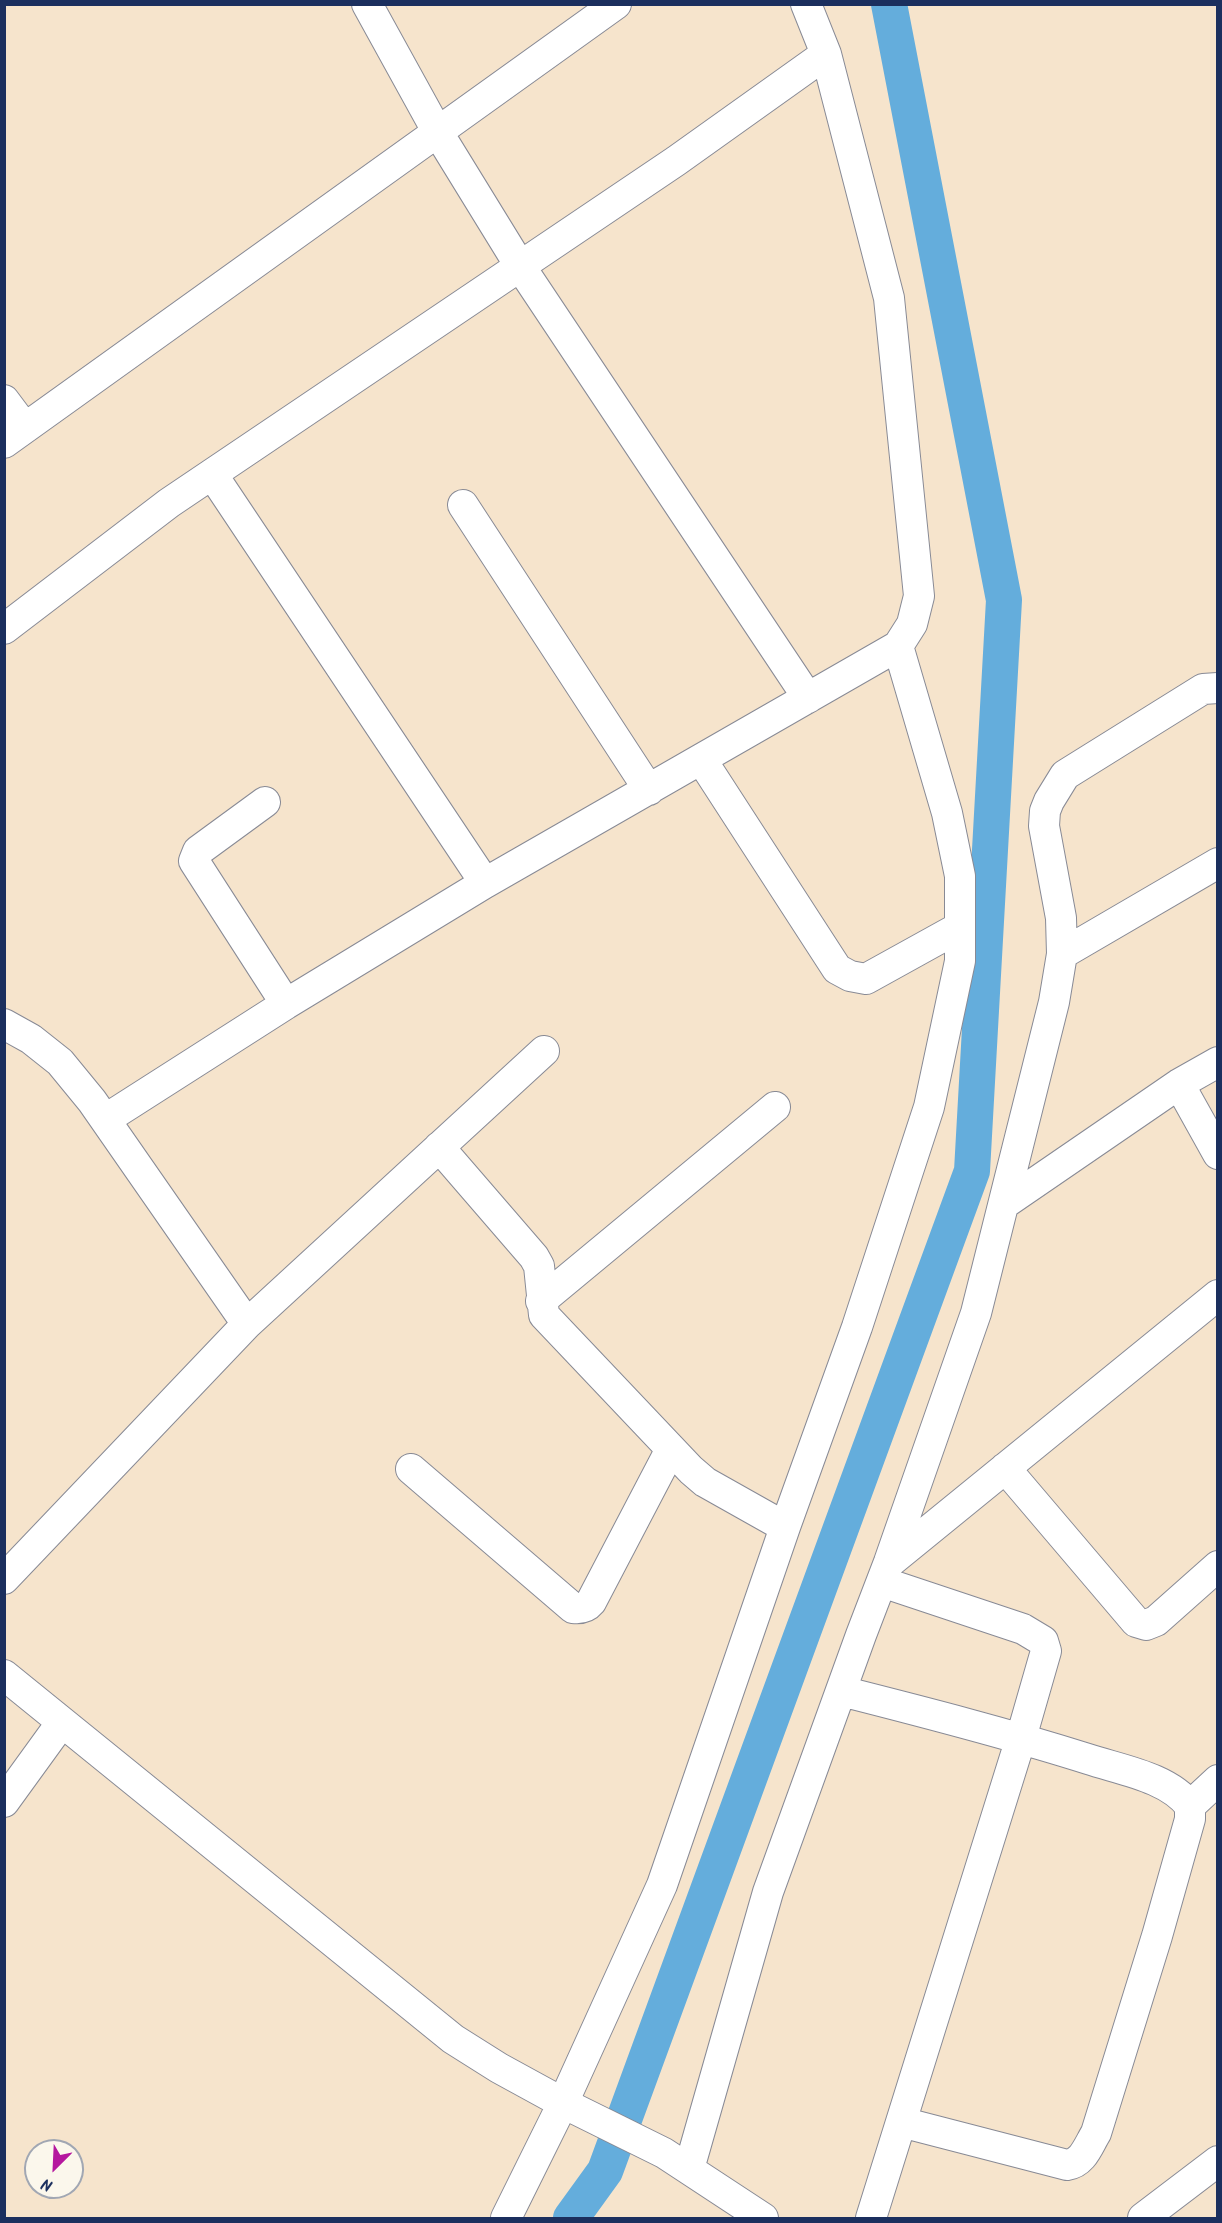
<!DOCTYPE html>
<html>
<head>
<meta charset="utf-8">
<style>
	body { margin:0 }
	#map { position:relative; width:1222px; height:2223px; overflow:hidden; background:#f6e4cc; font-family:Kalam,sans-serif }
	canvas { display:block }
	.frame { position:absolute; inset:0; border:6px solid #1b2f5e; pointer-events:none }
	.north { position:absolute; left:24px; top:2139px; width:60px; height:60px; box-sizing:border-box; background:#fbf7ec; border:2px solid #a1a7b3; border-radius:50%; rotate:204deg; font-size:16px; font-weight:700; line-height:24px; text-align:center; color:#1b2f5e }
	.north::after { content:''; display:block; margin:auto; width:21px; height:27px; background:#b5179e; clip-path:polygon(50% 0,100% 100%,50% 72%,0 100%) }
</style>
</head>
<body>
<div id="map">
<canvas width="1222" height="2223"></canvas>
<div class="frame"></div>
<div class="north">N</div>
</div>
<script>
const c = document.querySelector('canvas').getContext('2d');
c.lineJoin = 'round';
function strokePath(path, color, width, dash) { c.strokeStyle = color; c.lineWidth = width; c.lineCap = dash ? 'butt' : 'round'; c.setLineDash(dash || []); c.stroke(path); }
const canal = new Path2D(`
	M571,2218L605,2171L972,1171L1004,600L889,4`);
const street = new Path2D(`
	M367,4L437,131L520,266L808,698
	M4,400L25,428
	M4,443L616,4
	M212,474L485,883
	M463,505L649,790
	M4,629L169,503L676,161L826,54
	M701,759L837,969L850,976L866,979L960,927
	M265,802L198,851L194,861L286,1004
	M1062,954L1218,863
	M4,1024L31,1039L60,1062L92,1101L247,1324
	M1179,1084L1218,1154
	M106,1119L286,1004L485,883L898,646L912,624L919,596L889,298L826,54L806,4
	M439,1147L534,1257L539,1266L544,1315L691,1470L705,1482L785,1527
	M1004,1204L1179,1084L1218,1062
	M541,1301L775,1107
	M1005,1468L1136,1622L1146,1625L1156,1621L1218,1566
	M411,1469L573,1608C581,1609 586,1608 591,1602L671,1449
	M890,1562L1218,1295
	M4,1579L247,1324L544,1051
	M4,1675L453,2039L499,2068L563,2103L664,2153L763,2218
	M841,1691C924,1712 1006,1733 1088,1759C1121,1770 1168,1777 1190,1806V1819L1157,1936L1096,2133C1088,2146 1083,2163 1067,2165L901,2122
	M4,1802L62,1722
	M1190,1806L1218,1780
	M689,2169L768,1892L861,1635L889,1562L976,1313L1054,1002L1062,954L1061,918L1044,826L1045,811L1049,801L1065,775L1203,689L1218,688
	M506,2218L563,2103L662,1885L785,1527L857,1327L929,1107L960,961V876L947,813L898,646
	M871,2218L1021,1738L1046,1651L1043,1641L1023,1629L882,1582
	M1143,2218L1218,2161`);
strokePath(canal, '#64addc', 36);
strokePath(street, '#888a95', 32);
strokePath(street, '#fff', 30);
</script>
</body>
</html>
